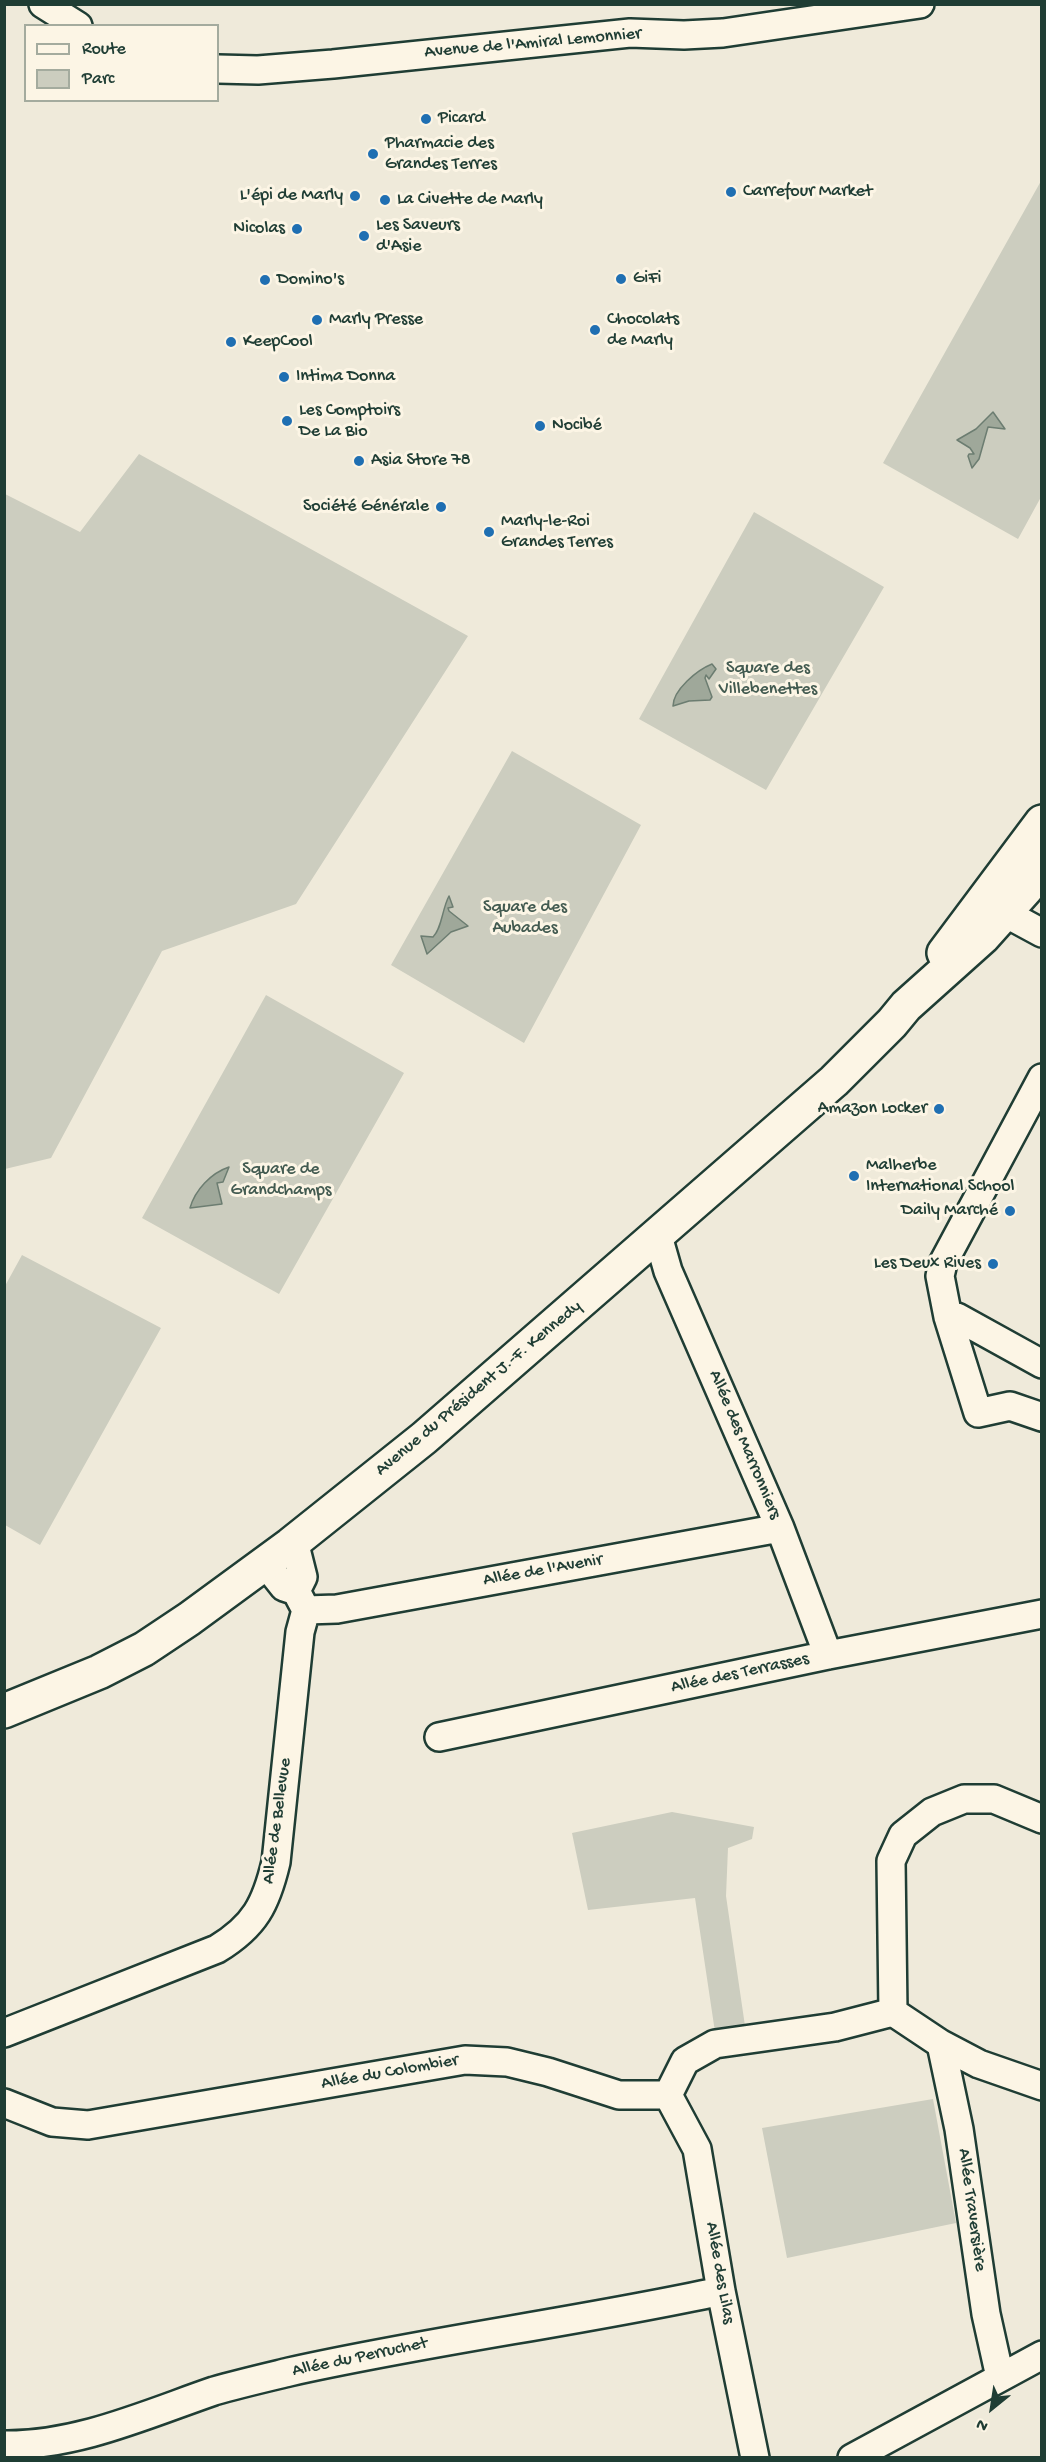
<!DOCTYPE html>
<html>
<head>
<meta charset="utf-8">
<style>
	body { margin:0 }
	#map { position:relative; width:1046px; height:2462px; overflow:hidden; background:#efeada; font-family:"Gochi Hand",sans-serif }
	canvas { display:block }
	.frame { position:absolute; inset:0; border:6px solid #1f3d34; pointer-events:none }
	.legend { position:absolute; left:24px; top:24px; width:195px; height:78px; box-sizing:border-box; background:#fcf5e5; border:2px solid #a4ab9e; margin:0; padding:8px 10px; list-style:none; font-size:18px; color:#1f3d34 }
	.legend li { display:flex; align-items:center; gap:12px; height:30px }
	.legend b { width:30px; border:2px solid #a4ab9e }
	.north { position:absolute; left:962px; top:2378px; width:60px; height:60px; -webkit-text-stroke:4px #fcf5e5; paint-order:stroke; rotate:210deg; font-size:16px; font-weight:700; line-height:24px; text-align:center; color:#1f3d34 }
	.north::after { content:''; display:block; margin:auto; width:21px; height:27px; background:#1f3d34; clip-path:polygon(50% 0,100% 100%,50% 72%,0 100%) }
</style>
</head>
<body>
<div id="map">
<canvas width="1046" height="2462"></canvas>
<div class="frame"></div>
<ul class="legend">
<li><b style="height:8px;background:#fcf5e5"></b>Route</li>
<li><b style="height:16px;background:#cccdbf"></b>Parc</li>
</ul>
<div class="north">N</div>
</div>
<script>
const c = document.querySelector('canvas').getContext('2d');
c.lineJoin = 'round';
function fill(path, color) { c.fillStyle = color; c.fill(path, 'evenodd'); }
function strokePath(path, color, width, dash) { c.strokeStyle = color; c.lineWidth = width; c.lineCap = dash ? 'butt' : 'round'; c.setLineDash(dash || []); c.stroke(path); }
function write(font, color, halo, rows, align = 'center') {
  c.font = font + ' "Gochi Hand",sans-serif'; c.lineWidth = 6; c.setLineDash([]); c.textBaseline = 'middle'; c.strokeStyle = halo; c.fillStyle = color; for (const [text, x, y, turn = 0] of rows) {
    c.save(); c.translate(x, y); c.rotate((+turn || 0) * Math.PI / 180); c.textAlign = isNaN(turn) ? turn : align; if (halo) c.strokeText(text, 0, 0); c.fillText(text, 0, 0); c.restore();
  }
}
const green = new Path2D(`
	M1041,181V497L1018,539L883,463Z
	M139,454L468,636L296,904L162,951L51,1158L5,1169V494L80,532Z
	M754,512L884,587L766,790L639,719Z
	M512,751L641,825L524,1043L391,965Z
	M266,995L404,1073L279,1294L142,1218Z
	M22,1255L161,1328L40,1545L5,1525V1286Z
	M672,1812L754,1827L752,1839L728,1848L726,1896L745,2026L715,2032L695,1898L588,1910L572,1833Z
	M933,2099L956,2223L787,2258L762,2128Z`);
const water = new Path2D(`
	M993,412L1005,429L988,427L979,459L972,468L968,456L969,454H974L970,448L957,440L976,429Z
	M712,664L716,669L709,679L706,675L705,678L712,697L710,700L689,701L673,706C673,690 697,670 712,664Z
	M449,896L453,907L448,908L449,911L468,926L451,932L427,954L421,936L433,937C442,928 442,909 449,896Z
	M229,1167L223,1182L217,1183L222,1204L190,1208C195,1190 211,1173 229,1167Z`);
const minor = new Path2D(`
	M43,4L78,26
	M218,69L258,70L333,64L630,33L684,35L723,33L920,4
	M997,895L1005,913L1042,933
	M1042,1078L943,1263L940,1276L948,1317L978,1413L1010,1406L1042,1417
	M658,1236L668,1271L780,1528L828,1655
	M948,1317H957L1042,1364
	M265,1563L284,1587L296,1591L303,1577L297,1553L290,1545
	M306,1610L337,1609L780,1528
	M439,1737L828,1655L1042,1614
	M893,2012L891,1861L903,1835L932,1812L964,1799H994L1042,1819
	M893,2012L941,2044L979,2064L1042,2086
	M4,2033L217,1949C255,1926 266,1904 276,1862L300,1632L306,1610L296,1591
	M941,2044L959,2129L986,2314L1000,2377
	M668,2095L697,2149L721,2291L755,2458
	M4,2103L52,2122L88,2125L465,2060L507,2062L548,2072L619,2095H668L685,2061L715,2044L835,2027L893,2012
	M4,2445C77,2446 147,2414 214,2391C238,2384 264,2378 289,2372C432,2340 578,2322 721,2291
	M852,2458L1042,2355`);
const major = new Path2D(`
	M944,953L1042,822
	M4,1711L99,1672L144,1649L189,1619L290,1545L424,1438L834,1081L892,1023L906,1006L983,937L1026,889L1042,868`);
const markers = [
	[426,119,6,"#1f6fb2"],
	[373,154,6,"#1f6fb2"],
	[731,192,6,"#1f6fb2"],
	[355,196,6,"#1f6fb2"],
	[385,200,6,"#1f6fb2"],
	[297,229,6,"#1f6fb2"],
	[364,236,6,"#1f6fb2"],
	[621,279,6,"#1f6fb2"],
	[265,280,6,"#1f6fb2"],
	[317,320,6,"#1f6fb2"],
	[595,330,6,"#1f6fb2"],
	[231,342,6,"#1f6fb2"],
	[284,377,6,"#1f6fb2"],
	[287,421,6,"#1f6fb2"],
	[540,426,6,"#1f6fb2"],
	[359,461,6,"#1f6fb2"],
	[441,507,6,"#1f6fb2"],
	[489,532,6,"#1f6fb2"],
	[939,1109,6,"#1f6fb2"],
	[854,1176,6,"#1f6fb2"],
	[1010,1211,6,"#1f6fb2"],
	[993,1264,6,"#1f6fb2"]
];
const streetNames = [
	["Avenue de l'Amiral Lemonnier",533,44,-5],
	["Avenue du Président J.-F. Kennedy",479,1389,-40],
	["Allée des Marronniers",744,1445,67],
	["Allée de l'Avenir",543,1571,-10],
	["Allée des Terrasses",740,1674,-12],
	["Allée de Bellevue",278,1821,-82],
	["Allée du Colombier",390,2073,-10],
	["Allée Traversière",971,2210,82],
	["Allée des Lilas",719,2273,80],
	["Allée du Perruchet",360,2358,-12]
];
const poiNames = [
	["Picard",438,119],
	["Pharmacie des",385,144],
	["Grandes Terres",385,165],
	["Carrefour Market",743,192],
	["L'épi de Marly",343,196,"right"],
	["La Civette de Marly",397,200],
	["Les Saveurs",376,226],
	["d'Asie",376,247],
	["Nicolas",285,229,"right"],
	["GiFi",633,279],
	["Domino's",277,280],
	["Marly Presse",329,320],
	["Chocolats",607,320],
	["de Marly",607,341],
	["KeepCool",243,342],
	["Intima Donna",296,377],
	["Les Comptoirs",299,411],
	["De La Bio",299,432],
	["Nocibé",552,426],
	["Asia Store 78",371,461],
	["Société Générale",429,507,"right"],
	["Marly-le-Roi",501,522],
	["Grandes Terres",501,543],
	["Amazon Locker",927,1109,"right"],
	["Malherbe",866,1166],
	["International School",866,1187],
	["Daily Marché",998,1211,"right"],
	["Les Deux Rives",981,1264,"right"]
];
const parkNames = [
	["Square des",768,669],
	["Villebenettes",768,690],
	["Square des",525,908],
	["Aubades",525,929],
	["Square de",281,1170],
	["Grandchamps",281,1191]
];
fill(green, '#cccdbf');
fill(water, '#9fa89a');
strokePath(water, '#6c7d71', 1.5);
strokePath(minor, '#1f3d34', 32);
strokePath(major, '#1f3d34', 38);
strokePath(minor, '#fcf5e5', 27);
strokePath(major, '#fcf5e5', 33);
for (const [x, y, r, color] of markers) { const dot = new Path2D(); dot.arc(x, y, r, 0, 2 * Math.PI); c.fillStyle = color; c.fill(dot); strokePath(dot, '#fcf5e5', 2); }
write('18px', '#1f3d34', '#fcf5e5', streetNames);
write('18px', '#1f3d34', '#fcf5e5', poiNames, 'left');
write('18px', '#425a50', '#fcf5e5', parkNames);
</script>
</body>
</html>
